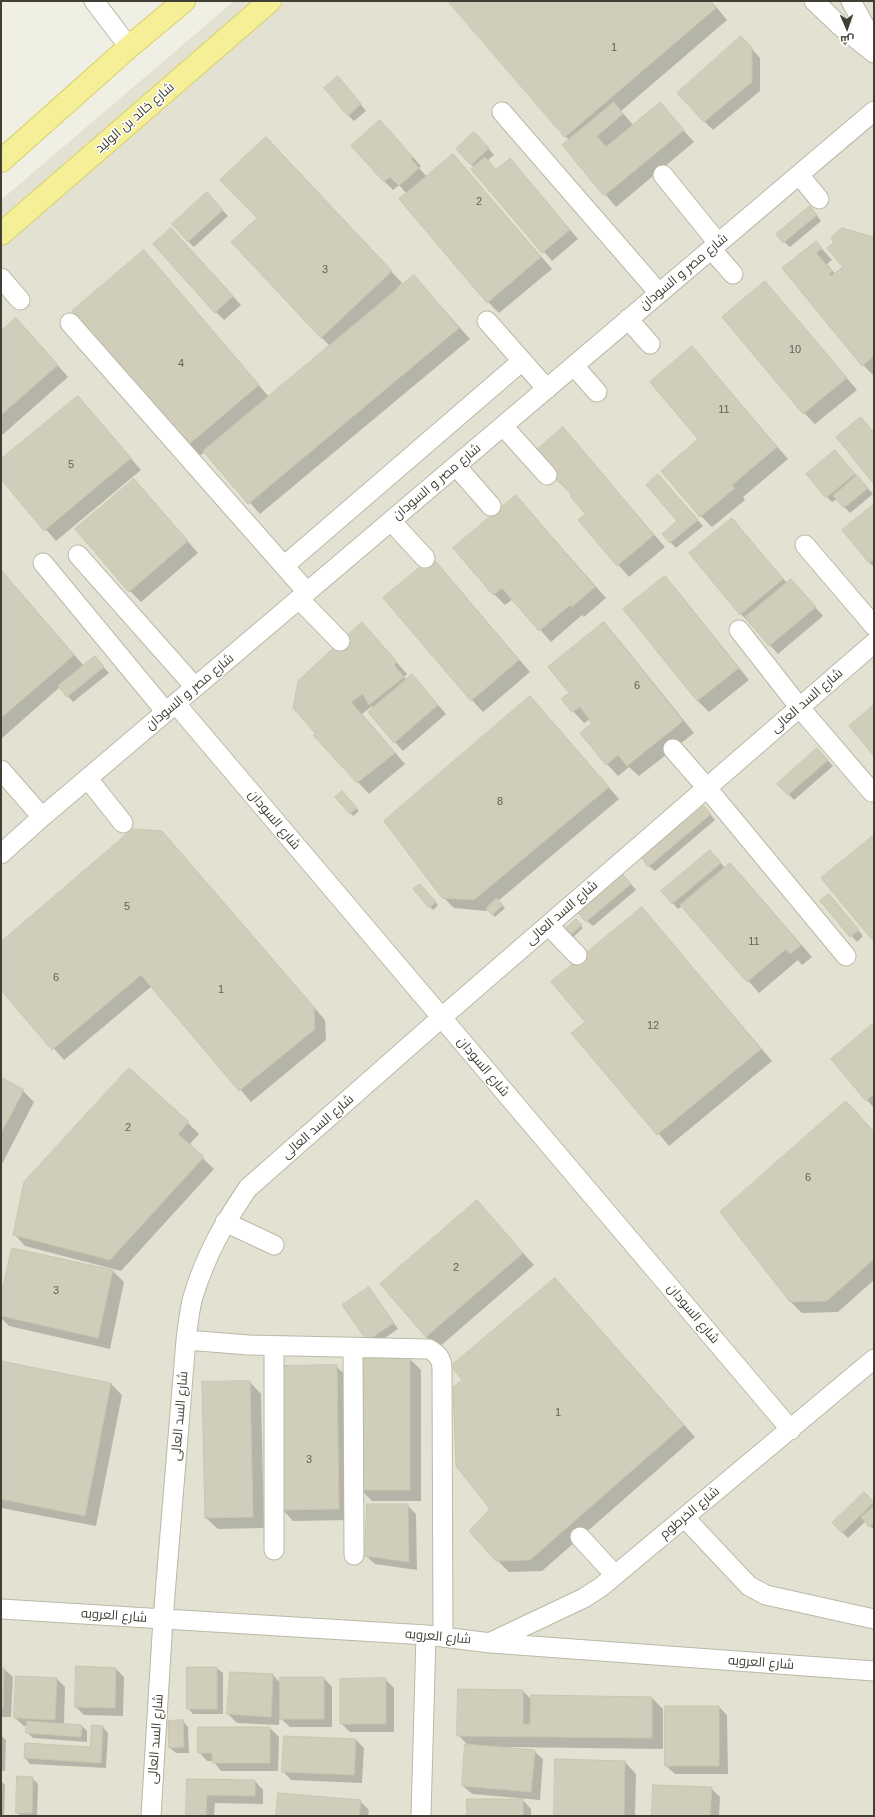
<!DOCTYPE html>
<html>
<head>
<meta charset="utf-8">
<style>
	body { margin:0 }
	#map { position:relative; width:875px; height:1817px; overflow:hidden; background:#f0efe3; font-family:Helvetica,Cairo,sans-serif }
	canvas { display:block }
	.frame { position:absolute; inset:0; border:2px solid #413f34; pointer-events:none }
	.north { position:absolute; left:827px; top:8px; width:40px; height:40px; -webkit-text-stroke:3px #fff; paint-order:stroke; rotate:178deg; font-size:11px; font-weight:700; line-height:16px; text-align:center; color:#413f34 }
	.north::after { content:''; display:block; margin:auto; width:14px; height:18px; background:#413f34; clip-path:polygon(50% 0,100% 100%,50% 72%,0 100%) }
</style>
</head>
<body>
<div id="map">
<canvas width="875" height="1817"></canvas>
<div class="frame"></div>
<div class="north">ش</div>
</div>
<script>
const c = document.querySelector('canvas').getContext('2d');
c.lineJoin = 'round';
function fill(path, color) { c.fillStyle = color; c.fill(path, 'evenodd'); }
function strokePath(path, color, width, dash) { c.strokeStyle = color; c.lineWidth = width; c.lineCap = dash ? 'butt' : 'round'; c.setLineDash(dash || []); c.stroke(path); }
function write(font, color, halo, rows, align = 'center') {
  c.font = font + ' Helvetica,Cairo,sans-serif'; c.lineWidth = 3; c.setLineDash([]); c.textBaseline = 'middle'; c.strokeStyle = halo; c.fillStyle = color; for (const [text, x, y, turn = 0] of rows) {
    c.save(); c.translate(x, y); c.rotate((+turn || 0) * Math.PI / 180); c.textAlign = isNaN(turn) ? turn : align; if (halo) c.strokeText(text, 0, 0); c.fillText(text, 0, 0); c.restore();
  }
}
const residential = new Path2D(`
	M234,1H874V1816H1V200Z`);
const shadow = new Path2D(`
	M449,1H711L727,20L621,111L634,126L660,104L694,142L616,207L563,145L569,140Z
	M741,37L760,58V91L713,130L704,121Z
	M343,83L366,111L354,121L348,115Z
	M388,130L421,166L419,168L427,177L453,155L552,269L499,313L488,302L407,194L399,185L393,190L385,182Z
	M480,139L494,155L487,161L496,170L510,159L578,239L552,261L472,169L474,167L457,149Z
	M278,150L402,283L396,289L397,291L414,276L470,339L260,514L205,452L199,456L188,445L144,252L269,397L330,346L321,337L259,218Z
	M212,199L228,216L194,247L188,241Z
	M815,213L821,221L790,247L784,242Z
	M180,238L241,305L224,320L216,312Z
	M874,238V376L863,365L783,269L816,242L832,260L827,264L835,274Z
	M765,283L857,390L815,424L804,413Z
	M27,330L68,377L1,436V332Z
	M692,348L788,459L743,497L745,500L712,527L701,516L700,439Z
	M78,397L141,470L56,541L1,478V461Z
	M563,429L665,547L629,577L579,520L587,514L573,495L559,482Z
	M840,457L873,494L850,513L837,499L832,502L827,497Z
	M658,475L703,526L676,548L663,534L678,521Z
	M134,480L198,553L141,602L130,591Z
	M516,496L606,598L584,617L582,615L551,642L513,599L505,605L494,594Z
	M874,505V567L869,562Z
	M732,519L787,583L791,580L823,616L778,654L741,614Z
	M432,558L530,672L483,712L472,700Z
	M1,570L84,666L100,663L109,673L73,702L60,687L1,739Z
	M665,578L676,589L749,680L709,712L698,701L625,610Z
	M362,623L407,674L404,677L407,680L420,684L446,714L403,751L395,742L372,706L362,714L405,764L369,794L314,735Z
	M604,624L615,635L694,733L639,776L629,767L618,776L607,764L581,733L594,723L590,719L584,723L562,699L570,693Z
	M530,697L619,799L498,901L505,908L495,917L488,909L486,911L454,908L443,897Z
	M823,755L833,766L794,800L779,784Z
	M342,792L359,811L353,816L336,797Z
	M709,813L715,820L655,871L649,866Z
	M162,832L325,1020L326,1040L251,1102L152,986L64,1060L1,988V943Z
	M716,857L725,868L730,864L741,875L812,957L802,965L798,960L759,993L682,906L678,909L662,891Z
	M629,882L636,890L593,926L587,921Z
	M420,885L438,905L433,910L415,890Z
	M822,901H834L863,936L857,942Z
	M642,908L772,1061L669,1146L573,1033L586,1023Z
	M576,921L583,928L571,939L564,931Z
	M874,1025V1108L867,1100Z
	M1,1078L23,1091L34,1102L1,1166Z
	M188,1123L199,1134L189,1145L214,1169L121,1271L25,1246L14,1234Z
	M874,1132V1280L838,1312L802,1313L790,1301Z
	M477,1202L534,1265L438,1348L426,1337Z
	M13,1249L113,1271L124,1282L110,1349L9,1326L1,1318V1301Z
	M368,1288L398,1329L373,1346L368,1340Z
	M566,1291L695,1437L542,1571L509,1572L497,1560L491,1509Z
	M409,1358L421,1370V1501H372L361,1490Z
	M1,1362L111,1384L122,1395L96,1526L1,1508Z
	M336,1366L348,1378L349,1520L293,1521L282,1509Z
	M250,1382L261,1394L264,1528L218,1529L206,1518L203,1383Z
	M864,1493L874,1503V1527L872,1528L866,1521L848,1538L833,1523Z
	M407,1505L416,1514L417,1570L375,1564L366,1556Z
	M188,1668H217L223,1673V1714H193L188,1708Z
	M1,1669H4L13,1677L11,1717H1Z
	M116,1669L124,1677L123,1716L84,1715L76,1707Z
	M273,1675L281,1684L324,1678L332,1687V1727H290L281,1719V1711H280L279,1725L237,1723L228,1714Z
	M57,1679L65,1687L64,1724L82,1726L87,1731V1742L33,1738L27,1732V1726H24L15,1718Z
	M385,1679L394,1688V1732H350L341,1723Z
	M523,1691L532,1700L652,1698L663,1709V1749L506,1747V1749L534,1751L543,1759L540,1800L472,1794L463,1786L469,1746L458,1735Z
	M719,1707L727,1715L728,1774H675L666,1766Z
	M183,1721L188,1727L189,1753H176L170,1748Z
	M103,1727L108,1733L106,1768L30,1764L25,1758L26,1744L91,1748Z
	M199,1728H270L279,1737L278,1771H221L213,1761H207L199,1752Z
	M1,1735L6,1740L5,1771H1Z
	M356,1740L364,1748L362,1783L291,1780L283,1771Z
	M625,1762L636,1774L635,1816H555Z
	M32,1778L38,1784L37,1816H21L17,1812Z
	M188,1780L255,1781L263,1790V1804L215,1803L214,1816H188Z
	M1,1781L5,1785L4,1816H1Z
	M711,1788L720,1797L719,1816H653Z
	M521,1798L531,1809V1816H468L521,1800Z
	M360,1801L369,1810L368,1816H277Z`);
const building = new Path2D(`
	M448,1H710L716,8L565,137Z
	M741,36L752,48V82L704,122L677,93Z
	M338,76L361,104L348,116L324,88Z
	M614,102L623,114L597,136L606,147L660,102L684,130L604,196L562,145Z
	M380,120L413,157L411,159L419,168L399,186L390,177L384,182L351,146Z
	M474,132L489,148L471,165L456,149Z
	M266,137L392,271L321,338L231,242L257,218L220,180Z
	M453,154L541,257L487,303L399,199Z
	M485,157L496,170L510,158L570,230L542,253L471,169Z
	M207,192L223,210L188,242L172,224Z
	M810,206L817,215L783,243L776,234Z
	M171,228L233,296L215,313L153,244Z
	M842,228L874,237V356L862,366L782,268L816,241L822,248L816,253L832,271L829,274L831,276L843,267L827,248L834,242L831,238Z
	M144,250L259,385L187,446L72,311Z
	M414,275L459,328L248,504L203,451Z
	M765,281L847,378L803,414L722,317Z
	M16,318L58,365L1,415V331Z
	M692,346L777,447L732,485L735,488L700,517L661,471L698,439L650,382Z
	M78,396L131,458L44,531L1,479V459Z
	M861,417L874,433V484L836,437Z
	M563,427L654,535L617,566L578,520L585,514L570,496L572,495L560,482L559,483L533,453Z
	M835,450L855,474L826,498L806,474Z
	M658,474L698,520L670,543L662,534L677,521L646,485Z
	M857,475L868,488L844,508L833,496Z
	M134,479L188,541L129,592L75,529Z
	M516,495L595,587L572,607L570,605L539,631L502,588L493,595L453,548Z
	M874,504V559L869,563L842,530Z
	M732,518L783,579L740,615L689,553Z
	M432,557L519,660L471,701L383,598Z
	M1,570L74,655L1,718Z
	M665,576L739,668L697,701L623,609Z
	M791,579L816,607L769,646L745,617Z
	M362,622L397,662L394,665L404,677L369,705L363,694L351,702L395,753L357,783L313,735L315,733L293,708L298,681Z
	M604,622L683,721L627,766L618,755L606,765L580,733L592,723L580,707L572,712L561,699L569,693L548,667Z
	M95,656L104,667L67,697L58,686Z
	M412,674L438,705L394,743L368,712Z
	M530,696L609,787L474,900L442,898L384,821Z
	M874,705V756L849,726Z
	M817,748L828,760L788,795L777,784Z
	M342,791L357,808L350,814L335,797Z
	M704,806L711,814L648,867L642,858Z
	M133,829L162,831L314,1007L315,1029L239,1091L141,975L52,1050L1,990V942Z
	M874,835V942L821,878Z
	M710,850L721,863L672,904L661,891Z
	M730,863L801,945L790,954L786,949L747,982L680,905Z
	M623,875L631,884L586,922L578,913Z
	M420,884L436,902L429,908L413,889Z
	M829,894L859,930L850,937L820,901Z
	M497,898L503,905L492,915L486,908Z
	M642,907L761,1049L657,1135L571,1033L585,1022L551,982Z
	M576,919L582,925L568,937L563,931Z
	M874,1023V1094L866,1101L831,1059Z
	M129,1068L189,1122L178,1134L204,1157L110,1260L13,1235L24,1182Z
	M1,1077L24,1090L1,1133Z
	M846,1101L874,1132V1259L827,1301L790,1302L720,1212Z
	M477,1200L523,1253L426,1337L380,1284Z
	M12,1248L113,1270L98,1338L1,1316V1296Z
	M555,1278L684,1425L530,1560L496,1561L469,1531L490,1509L456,1466L453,1387L462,1380L451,1366Z
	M369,1287L394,1323L367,1341L342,1305Z
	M359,1357H410V1490H360Z
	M1,1361L111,1383L85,1516L1,1499Z
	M337,1365L339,1509L281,1510L279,1366Z
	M250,1381L253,1517L205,1518L202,1382Z
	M864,1492L874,1502L842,1533L832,1523Z
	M367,1504H408L409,1562L365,1556Z
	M874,1506V1522L869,1527L861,1517Z
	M76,1666L116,1668L115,1708L75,1707Z
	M187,1667H217V1709H187Z
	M1,1668H4L3,1709H1Z
	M230,1672L273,1674L271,1717L227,1714Z
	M16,1676L57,1678L55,1720L14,1718Z
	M280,1677H324V1719H280Z
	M386,1678V1724H340V1679Z
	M458,1689L523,1690V1724H530L531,1695L652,1697V1738L457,1736Z
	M665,1706H719V1766H665Z
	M183,1720L184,1747L169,1748L168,1721Z
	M27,1721L82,1725L81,1737L26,1733Z
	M92,1725L103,1726L101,1763L24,1758L25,1743L90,1747Z
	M198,1727H270V1763H212V1753H198Z
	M284,1736L356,1739L354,1775L282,1772Z
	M465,1744L535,1750L531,1792L462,1786Z
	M555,1759L625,1761L624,1816H554Z
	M17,1776L33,1777L32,1813H16Z
	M187,1779L255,1780V1796L207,1795L206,1816H186Z
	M653,1785L712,1787L710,1816H652Z
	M278,1793L361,1800L359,1816H276Z
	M467,1799H523V1816H467Z`);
const minor = new Path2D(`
	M94,1L129,47
	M814,1L839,25L874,53
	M851,1L874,43
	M502,112L659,293
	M663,175L718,243
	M799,175L819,199
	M711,249L733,274
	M1,278L20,300
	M628,319L650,344
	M487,321L547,389
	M70,323L307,592
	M574,366L597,392
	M503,426L547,475
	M456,466L491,506
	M391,521L425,558
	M805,545L874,626
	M78,555L195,687
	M43,563L166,712
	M284,566L522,361
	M299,599L340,641
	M739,630L800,708L872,792
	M176,704L791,1430
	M673,749L707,788L846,956
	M1,770L42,817
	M88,779L123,823
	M1,854L42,817L874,111
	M548,925L577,955
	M225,1222L274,1245
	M186,1340L249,1345L429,1349C438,1354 442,1359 442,1369L443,1637
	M274,1346V1550
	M353,1348L354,1555
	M685,1518L749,1586L766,1595L874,1619
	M580,1537L615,1575
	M1,1609L426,1635L491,1643L874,1671
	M491,1642L584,1598L601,1587L874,1359
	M151,1816L163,1619L186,1340C188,1326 189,1311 193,1297C206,1254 223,1225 248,1188L441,1018L874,643
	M421,1816L426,1635`);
const major = new Path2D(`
	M1,161L129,47L184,1
	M1,234L270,1`);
const numberNames = [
	["1",614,48],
	["2",479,202],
	["3",325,270],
	["10",795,350],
	["4",181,364],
	["11",724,410],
	["5",71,465],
	["6",637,686],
	["8",500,802],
	["5",127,907],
	["11",754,942],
	["6",56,978],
	["1",221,990],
	["12",653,1026],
	["2",128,1128],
	["6",808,1178],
	["2",456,1268],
	["3",56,1291],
	["1",558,1413],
	["3",309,1460]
];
const streetNames = [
	["شارع خالد بن الوليد",135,118,-41],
	["شارع مصر و السودان",684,272,-40],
	["شارع مصر و السودان",437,482,-40],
	["شارع مصر و السودان",190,692,-40],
	["شارع السد العالى",807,701,-41],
	["شارع السودان",274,820,50],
	["شارع السد العالى",562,913,-41],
	["شارع السودان",483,1067,50],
	["شارع السد العالى",318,1127,-41],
	["شارع السودان",693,1314,50],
	["شارع السد العالى",180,1416,-85],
	["شارع الخرطوم",690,1513,-40],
	["شارع العروبه",114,1616,4],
	["شارع العروبه",438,1637,5],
	["شارع العروبه",761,1663,4],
	["شارع السد العالى",156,1739,-86]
];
fill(residential, '#e3e2d2');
fill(shadow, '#0003');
fill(building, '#d0cdba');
strokePath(building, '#cac6ae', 1);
strokePath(minor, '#bab8a7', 21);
strokePath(major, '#d8d069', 24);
strokePath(minor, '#fff', 19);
strokePath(major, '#f5f097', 22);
write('11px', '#656256', null, numberNames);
write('13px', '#413f34', '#fff', streetNames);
</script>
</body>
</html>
